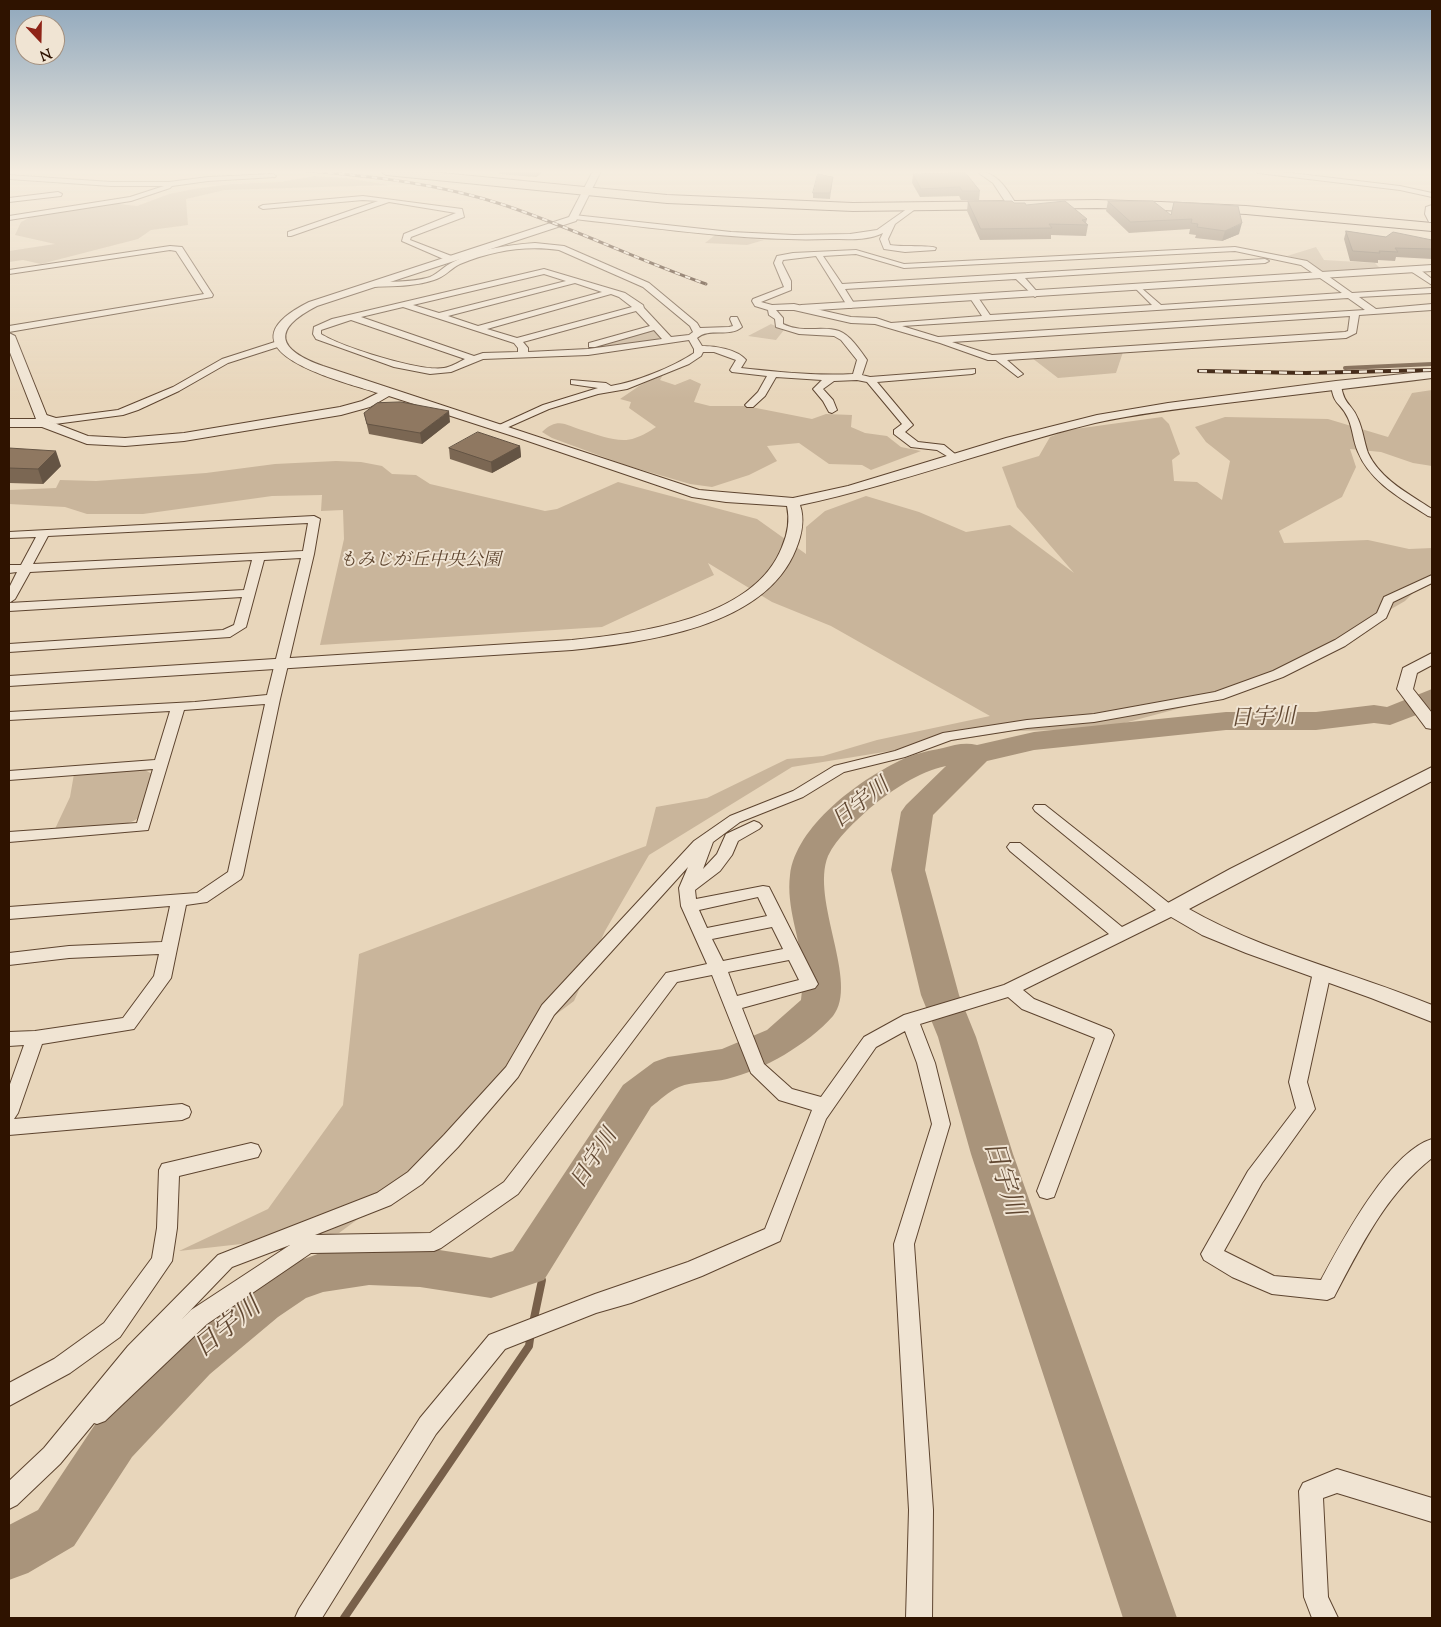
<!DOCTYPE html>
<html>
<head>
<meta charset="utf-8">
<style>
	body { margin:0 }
	#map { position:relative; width:1441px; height:1627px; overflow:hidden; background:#e8d6bb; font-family:"Sorts Mill Goudy",serif }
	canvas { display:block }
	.frame { position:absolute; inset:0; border:10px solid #2f1300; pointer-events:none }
	.north { position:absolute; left:15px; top:15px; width:50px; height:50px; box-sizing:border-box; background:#f0e4d3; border:1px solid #a3907f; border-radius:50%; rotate:159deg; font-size:14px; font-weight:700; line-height:20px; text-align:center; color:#2f1300 }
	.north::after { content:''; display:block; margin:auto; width:18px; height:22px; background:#8f2418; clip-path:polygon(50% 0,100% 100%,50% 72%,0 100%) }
</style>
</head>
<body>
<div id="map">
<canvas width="1441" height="1627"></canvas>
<div class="frame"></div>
<div class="north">N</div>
</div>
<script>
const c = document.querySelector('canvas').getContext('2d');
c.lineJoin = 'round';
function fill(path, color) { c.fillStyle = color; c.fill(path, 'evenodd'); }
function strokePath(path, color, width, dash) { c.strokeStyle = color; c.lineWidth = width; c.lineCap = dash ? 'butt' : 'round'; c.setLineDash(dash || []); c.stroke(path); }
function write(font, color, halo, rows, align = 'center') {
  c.font = font + ' "Sorts Mill Goudy","Noto Serif JP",serif'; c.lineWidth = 4; c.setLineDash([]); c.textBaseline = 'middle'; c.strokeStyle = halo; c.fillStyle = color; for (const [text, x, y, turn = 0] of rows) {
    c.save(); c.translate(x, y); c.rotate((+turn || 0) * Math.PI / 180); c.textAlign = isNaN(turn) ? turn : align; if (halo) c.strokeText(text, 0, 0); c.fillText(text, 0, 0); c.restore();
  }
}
const green = new Path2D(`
	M315,176L347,178L389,185L225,190L186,199L188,225L151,230L138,239L41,264L23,260L9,262V251L55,244L15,235L21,222L37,214L110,203L137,206L169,194L194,189L231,184L279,182Z
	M715,235L764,240L747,245L705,243Z
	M1316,247L1324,260L1375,263L1381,269L1324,273L1308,261L1287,256Z
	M771,324L784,330L776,340L748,336Z
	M648,330L655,331L660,338L656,341L586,351L594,346Z
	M1123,352L1116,373L1058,378L1032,358Z
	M664,373L660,380L675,385L690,379L701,384L694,402L710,406H746L812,419L826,414L852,415L851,427L865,433L887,436L901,447L921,451L871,470L862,465L829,464L799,443L767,446L777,461L749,475L712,487L690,484L625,465L552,438L542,432C559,416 566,426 585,431C599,435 620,444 635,438C642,436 650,431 656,427L629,408L631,402L620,399L639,386Z
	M1432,390V466L1413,463L1381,452L1350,449L1356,467L1342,497L1279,531L1284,543L1368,540L1409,549L1432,548V574L1405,601L1255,688L1102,729L1013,731L792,767L649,855L605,931L574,1001L519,1042L464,1141L339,1233L179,1251L268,1209L343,1105L359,954L646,846L656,807L707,798L787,759L823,756L877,740L990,716L831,626L772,602L708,563L714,575L602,627L320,645L344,539L343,510L321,511L322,495L272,496L143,514H87L65,507L9,504V490L56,488L60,480L96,481L206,473L275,464L336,461L361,462L382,466L392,474L416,475L430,484L545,511L557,509L618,482L757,519L806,554V527L825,511L866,496L919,512L966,532L1010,525L1074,573L1017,507L1002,467L1039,456L1050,437L1068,430L1162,417L1169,424L1180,454L1172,460L1174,481L1197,482L1222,500L1230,461L1206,442L1195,427L1225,417L1328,419L1388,437L1412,393Z
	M145,770L152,774C149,785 146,806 141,815C132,830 71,829 54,831L70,797L74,774Z`);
const streamFar1 = new Path2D(`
	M1345,368L1432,364`);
const stream = new Path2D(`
	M528,1266L542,1280L533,1323
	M344,1618L529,1346L531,1332`);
const river = new Path2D(`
	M1432,689V709L1390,725L1374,723L1316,730H1226L1034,750L987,761L933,815L925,870L959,995L976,1037L1013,1154L1177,1618H1123L971,1154L938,1037L921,995L891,870L901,812L906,805L946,766C918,772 892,790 870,808C855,822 837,837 828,856C810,900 860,983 833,1016C808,1044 764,1070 727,1079C712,1083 693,1081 679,1087C669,1091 659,1101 651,1107L544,1280L491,1298L420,1287L369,1285L323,1292L306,1298L278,1317L210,1374L132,1457L74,1546L28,1573L9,1580V1525L38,1510L96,1423L176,1342L246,1287L274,1270L323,1252L369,1245L420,1247L491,1258L513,1251L623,1085L654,1062L668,1057L722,1049L767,1030L801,1000C802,990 804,979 803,969C800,938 786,907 790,875C796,826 858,781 899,761C913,754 928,751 943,748C954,745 965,742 977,745L1034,732L1226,712H1316L1374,705L1387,707Z`);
const minor = new Path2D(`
	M1255,171H1274L1400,186L1432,193V197L1400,190L1258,173Z
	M273,174L276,176L275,177L208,181L172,186L170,188L131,201L9,220V216L130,197L164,186H111L9,179V175L111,182H169L208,177Z
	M58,192L62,194L61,196L9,202V198Z
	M363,196L462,209L464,217L411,237L410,240L454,257V261H448L402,241L404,234L456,213L389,202L291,236H288V232L378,201L363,200L263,209L259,207L263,205Z
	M1432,205V222H1429L1425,214L1426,207Z
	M911,206H914V210L895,224L888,239L890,245C900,247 931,245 936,248L935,250L905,252L884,249L880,239L883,233C867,241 848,239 830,239C744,242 659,228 574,219L570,217L574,215L731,232L794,235L850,234L877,230Z
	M535,243L564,246L649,283L697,323L700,328L729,327L733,326L730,319L731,317H737L742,327C729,338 709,327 697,338L702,346C715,346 737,349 746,360L741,368C778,372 816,376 853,374L857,360L841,340L834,336L799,334L776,327L775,319L769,315L768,310L755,306L752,301L753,299L784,287L774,263L777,256L793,253L856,250L904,264L1235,247L1307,261L1352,293L1432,288V293L1359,297L1376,309L1432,304V310L1359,315L1356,333L1346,338L1007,360L1023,374L1018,377L996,360H988L940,343L875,324L851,323L794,310H776L783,318V324C803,334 822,325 839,331C850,335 860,350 867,360L862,375L870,377L975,369V373L972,374L877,382L913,425L905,432L918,442L944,445L960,458L955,461L937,450L911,447L894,434V430L902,424L867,382L857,380L834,381L823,389L833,400L837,410L832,413L829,412L823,401L813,389L822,380L776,377L765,396L753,407H747L745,405L758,392L767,376L732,372L730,370L736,360L714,352H703L701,356L689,364L627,389L598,394L549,409L504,429L500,430L495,427L543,405L598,388L571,384V380L606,383L611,386C636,382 673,367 694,353V349L689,340L588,355L483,359L451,372L430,374L394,367L316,339L313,334L314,327L332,319L544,269L625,293L643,305L644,308L671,337L689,335L693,332L690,326L643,287L559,250C526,245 491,251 460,264C451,268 445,277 434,280C413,287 391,286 369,287L365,285L369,283C389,281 411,283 430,277C439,273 444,266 453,262C477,249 508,245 535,243ZM1235,251L1301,265L1342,293L1161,305L1139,286L1135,288L1152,305L990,315L977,296L974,295L970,298L982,316L891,323L876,318L851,317L794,304L772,305L761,302L791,290V281L782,263L783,260L816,256L848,307L851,308L855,305L845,289L1016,279L1035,297L1039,294L1025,278L1265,263L1269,261L1265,259L842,284L823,256L856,254L904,268ZM544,274L566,281L439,313L413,305ZM575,283L602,292L478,326L448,316ZM611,294L619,297L632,307L517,338L487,329ZM1348,298L1365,310L938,337L902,326ZM403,307L514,343L518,348V352L483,353L474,356L361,317ZM636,311L650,326L589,343V347H595L654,330L662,339L588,349L528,352V348L523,342ZM1350,316L1348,331L1345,332L992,355L952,342ZM351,320L465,359C459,362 451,367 444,368C420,372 342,347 321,334V330Z
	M170,246L182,247L213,295L212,297L9,332V326L204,294L176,251L170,250L9,274V270Z
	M1412,268H1418L1432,279V285L1412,272Z
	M281,340L284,341V345L228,363L179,391L138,410L123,415L55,424L35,416L40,413L56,418L118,410L173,387L222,359Z
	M1336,382L1341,385C1344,406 1352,403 1358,419C1363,430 1364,442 1368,453C1380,479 1409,494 1432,509V517L1428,516C1402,499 1370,482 1358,452C1353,441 1353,429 1348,418C1341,402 1334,407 1331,385Z
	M314,516L320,519L314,554L280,699L243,875L241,879L207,902L186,905L171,978L134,1029L42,1044L18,1113L14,1119L182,1104L189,1107L191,1112L189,1117L182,1120L9,1135V1087L24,1045L9,1046V1032L35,1031L123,1018L154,976L159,954L69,958L9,965V953L69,946L162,942L170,906L9,919V907L197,893L228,872L265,704L184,710L148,830L9,842V832L137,823L153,769L9,780V771L155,760L170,711L9,720V712L195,702L267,695L301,558L264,560L246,627L230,637L9,652V644L223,630L234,625L242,597L9,611V603L244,590L252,560L30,572L15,599L9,603V588L17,572L9,573V565H21L36,537L9,538V532ZM308,523L303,551L33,564L48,536Z
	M1432,575V583L1393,602L1386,618L1345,646L1283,677L1223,699L1094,722L1027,728L951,740L905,757L844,772L803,797L740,822L713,842L703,869L717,854L726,834L754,821L759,823L762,826L759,829L738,841L732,855L720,871L695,890L696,899L763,886L769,887L818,984L815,988L742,1008L764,1064L792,1089L821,1097L864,1037L904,1015L1004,985L1109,934L1010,851L1007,847L1010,843H1020L1122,927L1156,910L1035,811L1033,808L1035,805H1045L1170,904L1179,905L1181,909L1179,913L1023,990L1034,999L1111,1030L1114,1035L1054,1197L1047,1199L1040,1197L1037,1191L1095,1038L1022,1009L1008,997L920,1024L935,1063L950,1124L914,1244L933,1510L932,1618H906L909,1510L894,1244L932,1124L917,1063L905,1031L876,1047L826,1119L780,1241L702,1276L631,1303L596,1313L505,1349L436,1434L322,1618H295L299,1609L420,1418L489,1335L595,1294L688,1262L765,1229L812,1110L779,1100L751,1073L712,975L677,982L518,1194L441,1248L434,1251L311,1253L207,1324L105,1421L97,1424L94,1423L60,1464L17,1505L9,1509V1481L44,1448L128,1346L218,1255L377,1193L408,1172L444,1135L506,1067L542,1005L694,841L730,816L793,791L834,766L895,751L943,733L1027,720L1094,714L1215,692L1273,671L1335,640L1377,613L1384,597ZM688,867L679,888L681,906L707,964L666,973L504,1182L430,1233L315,1235L391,1205L422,1184L458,1147L518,1077L554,1015ZM758,897L767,916L707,928L699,910ZM772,927L783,949L723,961L712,939ZM789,960L799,980L737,996L728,972ZM290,1245L191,1310L182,1319L232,1267Z
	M1322,966L1328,968L1331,972L1307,1082L1315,1109L1262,1183L1224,1251L1274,1276L1321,1280C1342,1241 1389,1152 1432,1139V1158C1386,1194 1361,1246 1334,1297L1327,1300L1272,1294L1232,1277L1204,1260L1201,1254L1248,1171L1296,1108L1289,1082L1313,972L1316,968Z
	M251,1143L258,1145L261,1151L258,1157L179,1176L177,1228L172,1261L120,1337L70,1373L9,1406V1383L54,1359L104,1323L152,1258L157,1228L159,1170L162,1164Z
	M1337,1469L1432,1498V1522L1337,1493L1323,1498L1328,1597L1338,1618H1312L1304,1597L1299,1491L1303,1483Z`);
const tertiary = new Path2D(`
	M593,171H601L576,221L317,306C270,330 278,350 323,366L699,490L793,498L848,486L1006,438L1097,415L1168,403L1336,381L1432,371V378C1361,387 1290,395 1218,404C1178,409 1135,414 1095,423C996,447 900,484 800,505C805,520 802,534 796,549C765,628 645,642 572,650L9,686V676L572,640C639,633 754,619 782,547C788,533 790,520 787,506L726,502L692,497L519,438L389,396L370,407L341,415L184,441L125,446L87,444L42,427H9V419H36L9,350V333L15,336L49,421L88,436L125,438L184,433L340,407L362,401L378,393C338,380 213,350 309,302L569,217Z
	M976,171C998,171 1007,190 1018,207L1016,209H1010L993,183Z
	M1432,265V271L801,311L796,308L801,305Z
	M1432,653V665L1417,673L1413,689L1432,713V729L1426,728L1397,689L1403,668Z
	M1432,767V781L1189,909C1264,952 1352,972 1432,1005V1022L1371,998L1246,953L1202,935L1166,914L1163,909L1166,904L1230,869Z`);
const trunk = new Path2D(`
	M380,171H421L667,195L853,203L1097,200L1161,202L1246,206L1432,223V231L1246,214L1161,210L1097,208L853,211L667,203L386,175Z`);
const railFar1 = new Path2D(`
	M306,171C373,176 440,184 504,205C573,228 638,260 706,284`);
const rail = new Path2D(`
	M1199,371L1306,373L1432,370`);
const wall = new Path2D(`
	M499,171H544L536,177L499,174Z
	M948,171H964L980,191L979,200H961L959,196L920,197L912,183L913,174H949Z
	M833,177L830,199L813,198V193Z
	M968,201L1014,203L1087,219L1086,223L1088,225L1086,236L1051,235V239L980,240L967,211Z
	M1108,201L1171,215L1174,202L1239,234L1222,241L1195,238L1196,235L1189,234L1190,229L1129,233L1106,211Z
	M1346,231L1386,237L1432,240V259L1396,257L1395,261L1378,260V263L1350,261L1344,239Z
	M364,413L450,422L422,444L369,434Z
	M520,446L521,457L492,473L450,459L449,448Z
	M9,448L61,466L43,484L9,483Z`);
const shadedWall = new Path2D(`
	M536,171H544L536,177Z
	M1242,223L1239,234L1222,241L1225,231Z
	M449,411L450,422L422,444L420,433Z
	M520,446L521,457L492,473L491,462Z
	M56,451L61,466L43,484L38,469Z`);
const building = new Path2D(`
	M952,171H964L980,191H962L960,187L921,189L913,174L954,173Z
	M818,174L833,177L830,193H813Z
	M968,201H1012L1014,203H1025L1026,205L1065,201L1087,219L1082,220L1088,225L1049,224L1052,228L981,229Z
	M1108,201H1153L1171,215L1174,202L1238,206L1242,223L1225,231L1197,227L1198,224L1191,223L1192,219L1131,222Z
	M1346,231L1386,237L1393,232L1432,240V249L1395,248L1398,252L1379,251L1380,253L1353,251Z
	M401,402L449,411L420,433L367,424L364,413L377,403Z
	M478,432L520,446L491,462L449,448Z
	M9,448L56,451L38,469L9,468Z`);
const farParknames = [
	["もみじが丘中央公園",420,562]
];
const waterNames = [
	["日宇川",1263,720,-2],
	["日宇川",862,805,-38],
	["日宇川",596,1160,-57]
];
const nearWaternames = [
	["日宇川",1001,1179,72],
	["日宇川",229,1330,-39]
];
fill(green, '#c9b59b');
strokePath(streamFar1, '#78604a', 4);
strokePath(stream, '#78604a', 8);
fill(river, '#a9947b');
strokePath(minor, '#5d442f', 2);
strokePath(tertiary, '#5d442f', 2);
strokePath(trunk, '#2f1300', 2);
fill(minor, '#f0e4d3');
fill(tertiary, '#f0e4d3');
fill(trunk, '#e8d6bb');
strokePath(railFar1, '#2f1300', 3);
strokePath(rail, '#2f1300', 4);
strokePath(railFar1, '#f0e4d3', 2, [5.5]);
strokePath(rail, '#f0e4d3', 2.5, [8]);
fill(wall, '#7b6753');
fill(shadedWall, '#645444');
fill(building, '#8f7861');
strokePath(building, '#645444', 1);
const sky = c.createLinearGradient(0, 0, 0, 399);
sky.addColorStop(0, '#8fa7bc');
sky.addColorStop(0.43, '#f5ede0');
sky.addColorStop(1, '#f5ede000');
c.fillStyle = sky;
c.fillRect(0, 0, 1441, 399);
write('italic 18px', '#5d442e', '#f0e4d3', farParknames);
write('italic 22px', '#604731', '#f0e4d3', waterNames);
write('italic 26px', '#604731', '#f0e4d3', nearWaternames);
</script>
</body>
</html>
